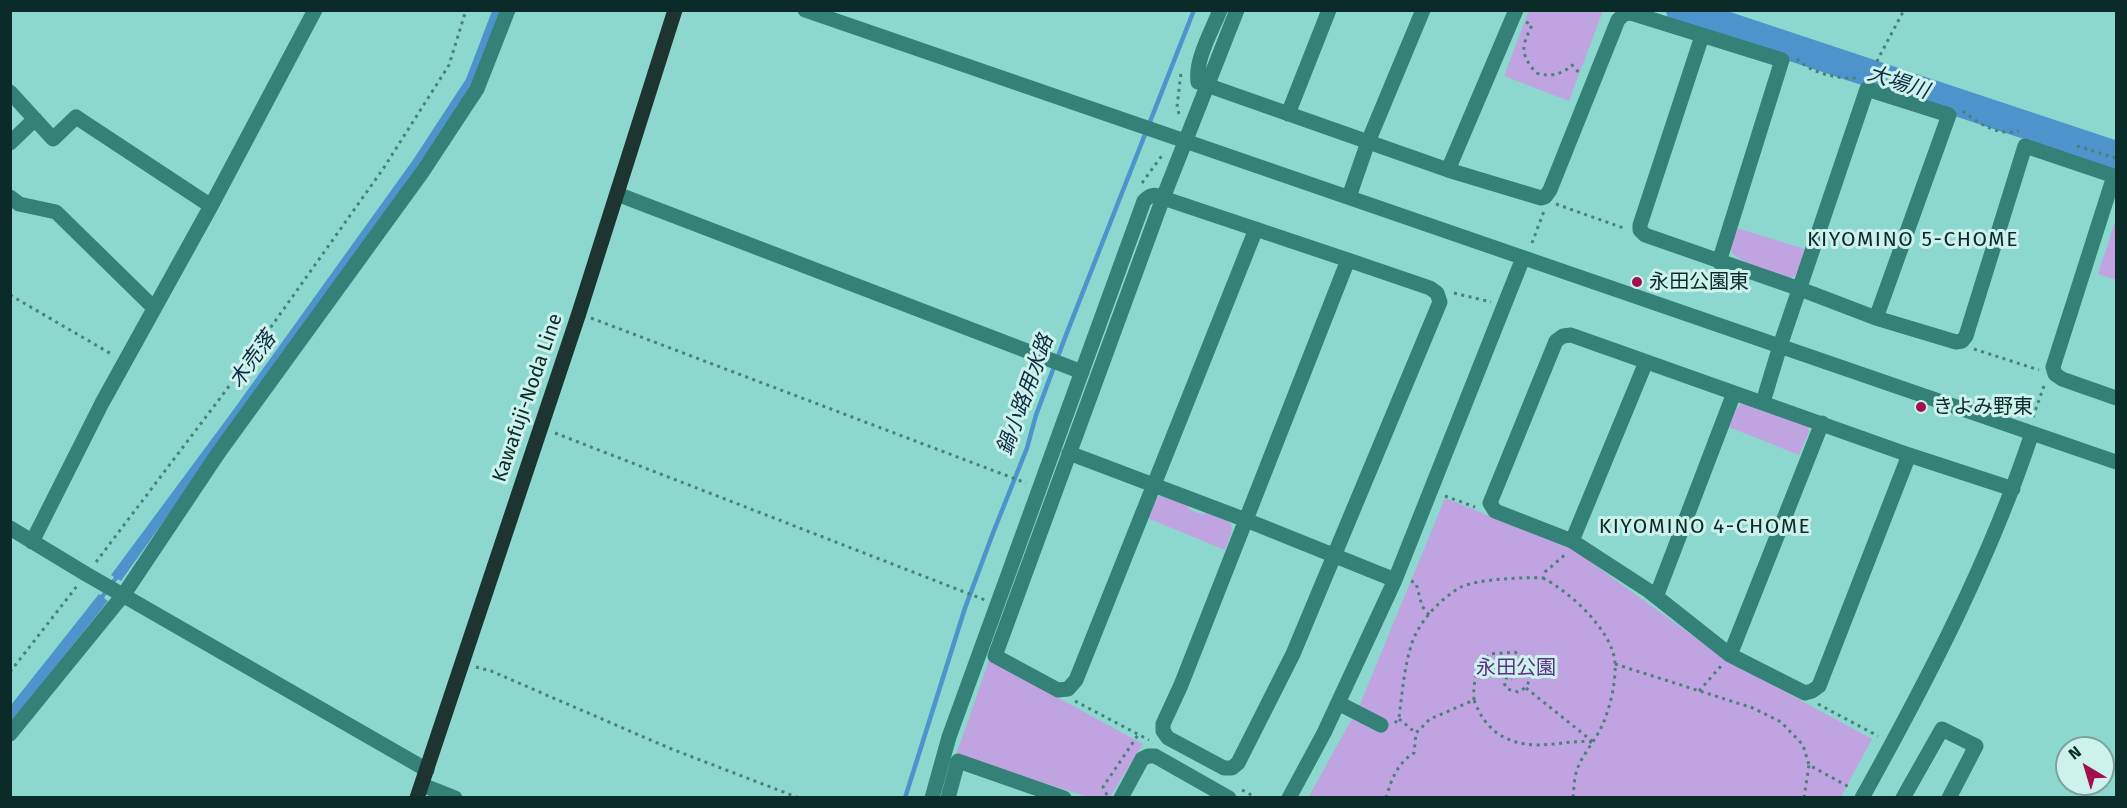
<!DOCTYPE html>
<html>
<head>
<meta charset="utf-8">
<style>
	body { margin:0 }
	#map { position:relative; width:2127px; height:808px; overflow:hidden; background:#8dd8ce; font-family:"Fira Sans",sans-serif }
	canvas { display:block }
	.frame { position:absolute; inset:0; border:12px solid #0b2b28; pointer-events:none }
	.north { position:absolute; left:2055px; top:736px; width:60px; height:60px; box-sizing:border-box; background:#cdf1eb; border:2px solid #7fa29d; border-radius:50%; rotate:322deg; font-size:16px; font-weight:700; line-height:24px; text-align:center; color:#0b2b28 }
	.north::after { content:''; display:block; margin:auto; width:21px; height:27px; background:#a30e4c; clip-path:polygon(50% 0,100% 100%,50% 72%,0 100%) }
</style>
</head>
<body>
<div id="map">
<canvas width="2127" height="808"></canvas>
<div class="frame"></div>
<div class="north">N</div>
</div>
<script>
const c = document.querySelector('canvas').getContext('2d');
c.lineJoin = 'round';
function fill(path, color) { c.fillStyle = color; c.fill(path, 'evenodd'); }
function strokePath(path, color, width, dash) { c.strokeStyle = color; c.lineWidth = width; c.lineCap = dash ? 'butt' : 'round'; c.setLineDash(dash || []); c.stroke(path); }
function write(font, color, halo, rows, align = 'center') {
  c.font = font + ' "Fira Sans","Noto Sans JP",sans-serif'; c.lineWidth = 6; c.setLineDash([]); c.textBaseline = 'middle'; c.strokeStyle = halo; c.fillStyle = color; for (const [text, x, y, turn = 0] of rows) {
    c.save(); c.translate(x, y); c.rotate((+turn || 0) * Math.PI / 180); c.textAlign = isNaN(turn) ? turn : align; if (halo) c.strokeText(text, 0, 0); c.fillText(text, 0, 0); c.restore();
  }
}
const green = new Path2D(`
	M1529,10L1603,11L1569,101L1504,76Z
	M2116,219V280L2098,274Z
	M1737,228L1805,249L1797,275L1790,278C1777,273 1735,263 1731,250C1729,243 1735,234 1737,228Z
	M1742,403L1808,425L1809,432L1799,455L1729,427L1737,408Z
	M1160,496L1189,505L1188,509L1204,515L1205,512C1233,522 1238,519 1225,550L1147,518L1157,498Z
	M1445,498L1574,550L1725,659L1872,739L1841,797L1308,798L1360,704Z
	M989,660L1143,744L1110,797H1088L956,755Z`);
const water = new Path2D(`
	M492,11H501L472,84L418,165L121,581L111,575L234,409L413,160L466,79Z
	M99,594L108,601L11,722V705Z`);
const stream = new Path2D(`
	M99,601L119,574
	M905,798L965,608L993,533L1027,448L1036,415L1066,335L1194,10`);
const river = new Path2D(`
	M1680,10L2116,155`);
const path = new Path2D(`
	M1526,22L1532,25C1521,48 1520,53 1536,73C1550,77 1562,75 1572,65L1581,75
	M1797,59C1811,73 1837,79 1857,78
	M1872,76L1878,59L1904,10
	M1963,111C1979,124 1998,136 2019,131
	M1179,114L1177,107L1181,73
	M2077,146L2116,158
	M1142,183L1163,154
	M1556,204L1626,229
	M1532,243L1544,211
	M1454,293L1491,302
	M10,295L113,355
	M591,318L1026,483
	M1974,349L2039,370
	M2033,417L2045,383
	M555,433L985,600
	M1445,496L1475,507
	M96,562L227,389L383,169L449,65L466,10
	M1543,578C1570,592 1613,631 1615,663C1616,683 1610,708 1602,726C1595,741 1582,755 1577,770C1574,778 1574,789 1573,798
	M1411,581L1416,583L1422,606L1429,615
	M1615,664L1753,708L1781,722L1803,745L1809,765L1851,788
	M476,667L491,671L669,748L799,798
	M10,672L77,586
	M1526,688L1592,741
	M1699,691L1721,666
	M1474,700C1473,681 1476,668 1490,654L1515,652L1530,664C1530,678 1531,686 1518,692L1507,689L1504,683L1507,677L1512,679
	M1075,701L1149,740
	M1818,704L1878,736
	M1399,719L1416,733L1430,719L1474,700C1485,730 1505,744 1537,745C1556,745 1574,740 1593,742
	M1395,723L1399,718C1402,694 1404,669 1411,646C1418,622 1440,599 1461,587C1478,579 1524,577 1543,578L1545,572L1567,553
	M1242,790L1257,798
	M1107,795L1103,787L1138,735
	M1386,798C1391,780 1398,762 1414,753L1416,733
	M1804,798L1809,765`);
const minor = new Path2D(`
	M805,10L2116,462
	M1220,10C1212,31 1195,59 1198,82L1448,170L1541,198L1545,197L1550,190L1618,20L1624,14L1631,13L1782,60L1719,262
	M1702,36L1640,225V230L1645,235L1800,289L1876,318L1956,342L1962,341L1966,336L2025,146L2114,176L2053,367L2055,374L2062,379L2116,398
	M10,92L53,139L76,117L211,206
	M1288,114L1329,10
	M10,143L35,119
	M1448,170L1516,10
	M617,194L1082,372
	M10,197L19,204L56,212L154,308
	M1349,197L1368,142L1423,10
	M1256,229L1076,680L1068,689L1058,690L995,656L1163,198L1348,260
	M1348,260L1430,288L1437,293L1440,302L1293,654L1238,763L1232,768H1224L1168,738L1163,731V724L1181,685Z
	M1763,402L1780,346L1867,89L1949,115L1876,318
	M1069,453L1246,520L1395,580
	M1909,455L1819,686L1812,691L1805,693L1730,655L1649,591L1572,541L1495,511L1490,503L1556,341L1563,336L1571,335L1909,455L2013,489
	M10,528L86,574L427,770
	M1572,541L1646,362
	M32,542L102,403L211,206L315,10
	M1656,597L1734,393
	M1730,655L1822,423
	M1338,703L1381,725
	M10,734L124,594L219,452L423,171L477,89L508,10
	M422,785L455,798
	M932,798L949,737L1144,201C1151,194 1155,194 1163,198L1237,10
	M948,798L958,761L1064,798
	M1121,798L1142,759L1148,756H1155L1229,798
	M1289,798L1324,733L1395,580L1523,258
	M1862,798C1927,681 1990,560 2032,433
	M1903,798L1942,729L1976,746L1949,798`);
const major = new Path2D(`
	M417,798L579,313L675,10`);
const markers = [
	[1637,282,6,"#a30e4c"],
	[1921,407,6,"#a30e4c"]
];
const poiNames = [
	["永田公園東",1649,282],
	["きよみ野東",1933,407]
];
const streetNames = [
	["Kawafuji-Noda Line",528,398,-71]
];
const parkNames = [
	["永田公園",1516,668]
];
const waterNames = [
	["大場川",1898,83,18],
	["木売落",253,360,-54],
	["鍋小路用水路",1026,395,-70]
];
const neighbourhoodNames = [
	["KIYOMINO 5-CHOME",1913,240],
	["KIYOMINO 4-CHOME",1705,527]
];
fill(green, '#c0a4e1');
fill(water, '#4d94cc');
strokePath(stream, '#4d94cc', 4.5);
strokePath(river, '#4d94cc', 28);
strokePath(path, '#4b8079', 3, [3, 4.5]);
strokePath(minor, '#348178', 15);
strokePath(major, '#1e3431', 15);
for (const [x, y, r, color] of markers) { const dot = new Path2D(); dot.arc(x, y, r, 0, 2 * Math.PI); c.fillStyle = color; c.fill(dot); strokePath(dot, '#cdf1eb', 2); }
write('20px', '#0b2b28', '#cdf1eb', poiNames, 'left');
write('20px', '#0b2b28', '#cdf1eb', streetNames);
write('20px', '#5e3188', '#cdf1eb', parkNames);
write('italic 21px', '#0d2b43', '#cdf1eb', waterNames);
c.letterSpacing = '1.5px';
write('21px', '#0b2b28', '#cdf1eb', neighbourhoodNames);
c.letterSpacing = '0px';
</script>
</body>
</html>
